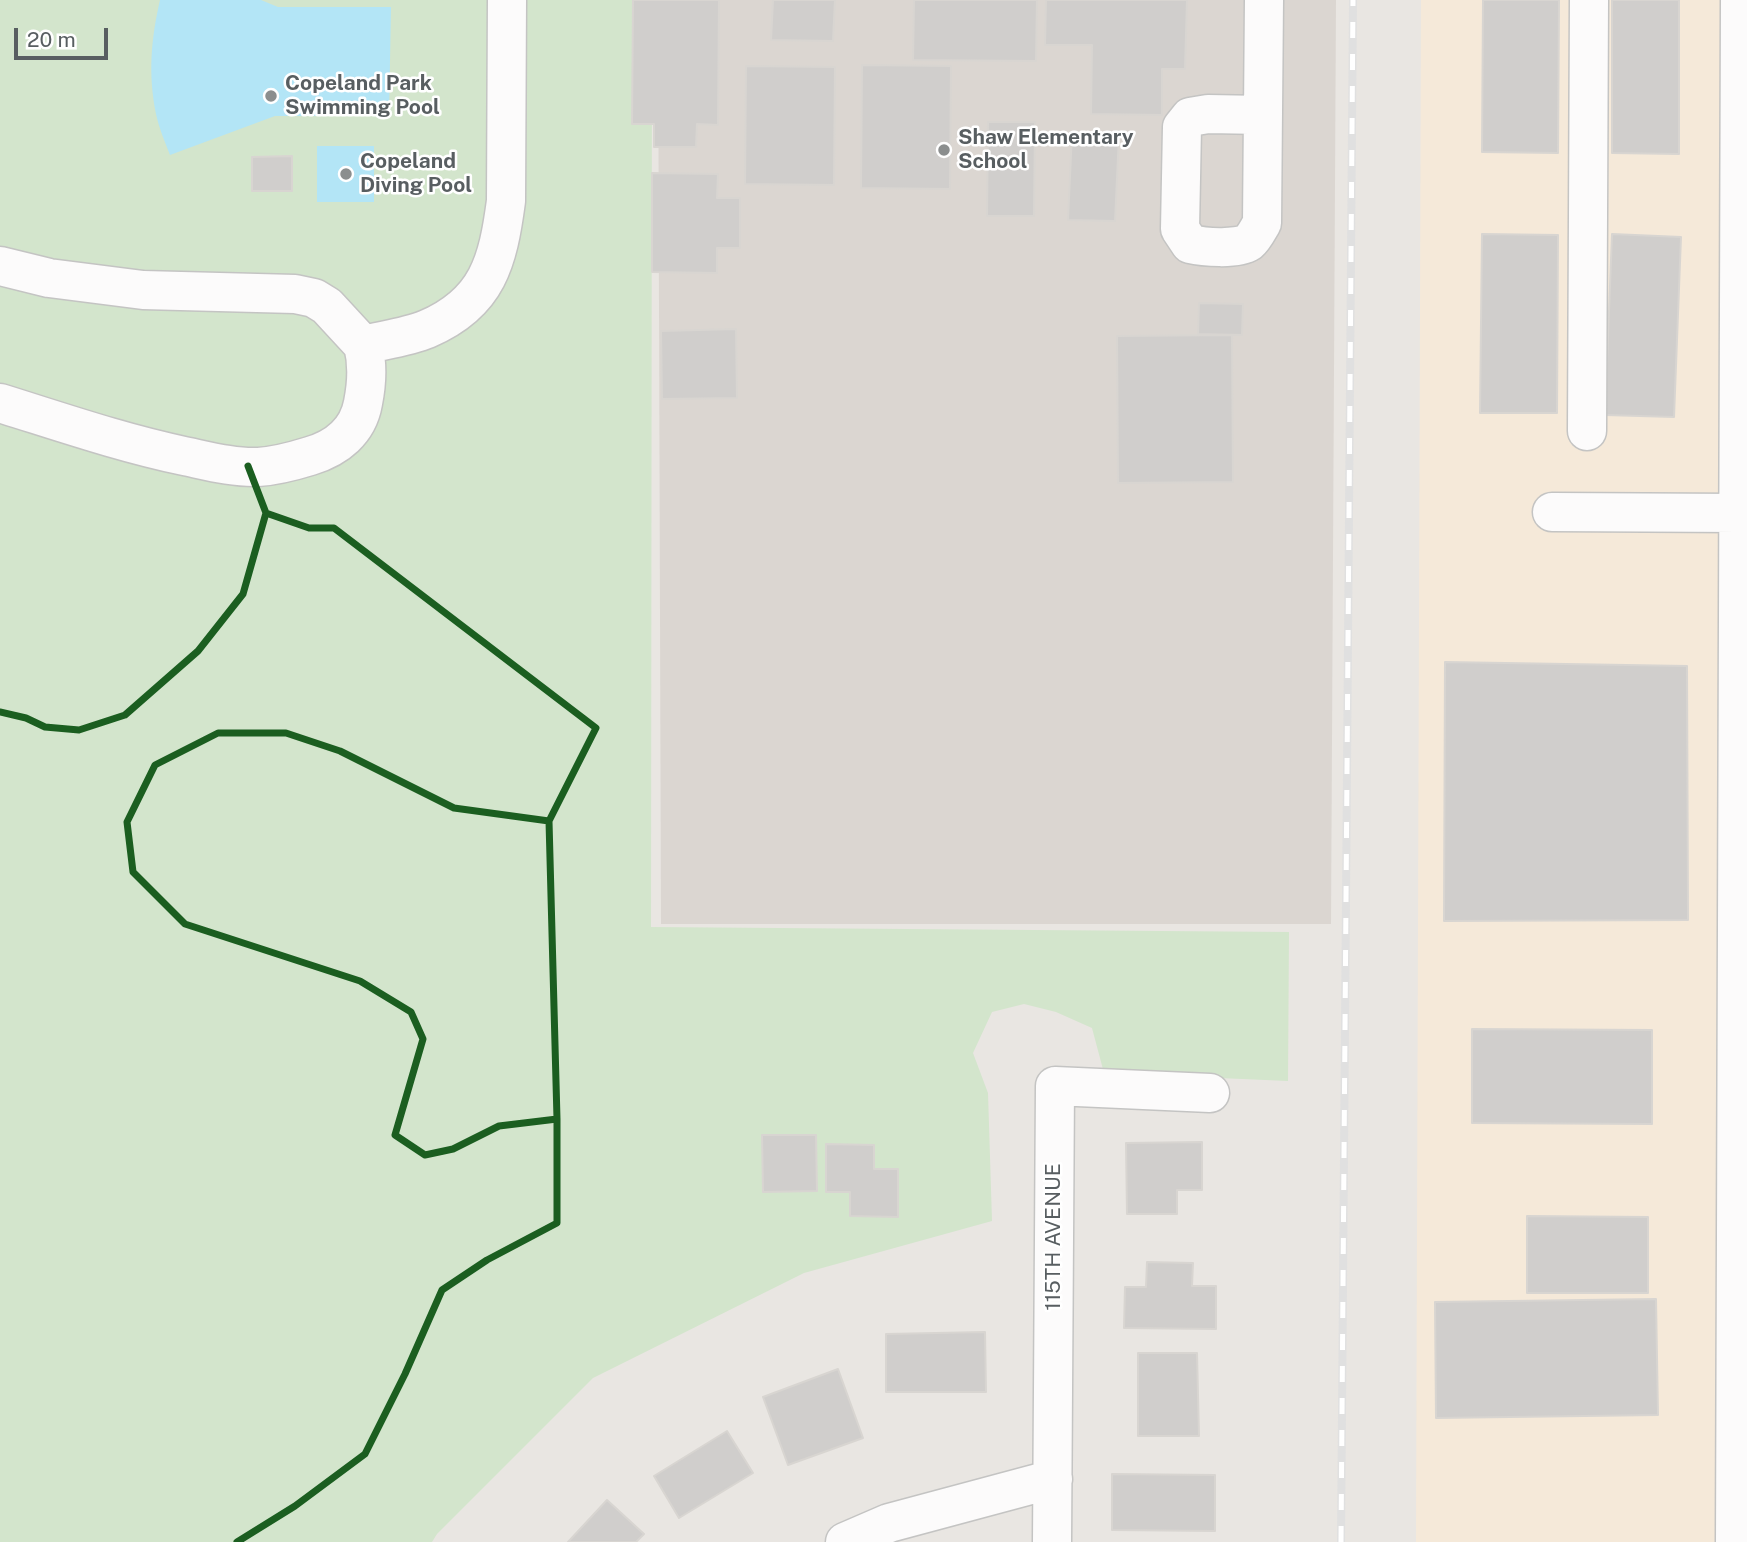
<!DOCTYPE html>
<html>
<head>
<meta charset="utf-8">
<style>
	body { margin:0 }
	#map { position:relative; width:1747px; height:1542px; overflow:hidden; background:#e9e6e2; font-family:"Public Sans",sans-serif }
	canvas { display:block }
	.scale { position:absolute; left:14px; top:28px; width:94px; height:32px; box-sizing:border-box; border:4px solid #585e61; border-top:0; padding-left:9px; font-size:21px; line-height:24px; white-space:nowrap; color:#585e61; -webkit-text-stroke:5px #fff; paint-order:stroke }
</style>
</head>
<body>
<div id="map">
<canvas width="1747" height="1542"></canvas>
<div class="scale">20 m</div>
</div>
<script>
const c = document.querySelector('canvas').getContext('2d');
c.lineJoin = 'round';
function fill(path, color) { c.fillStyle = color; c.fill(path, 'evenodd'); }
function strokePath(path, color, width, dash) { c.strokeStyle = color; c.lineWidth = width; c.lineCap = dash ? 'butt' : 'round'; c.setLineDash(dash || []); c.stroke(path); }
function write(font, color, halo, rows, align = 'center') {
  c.font = font + ' "Public Sans",sans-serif'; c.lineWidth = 5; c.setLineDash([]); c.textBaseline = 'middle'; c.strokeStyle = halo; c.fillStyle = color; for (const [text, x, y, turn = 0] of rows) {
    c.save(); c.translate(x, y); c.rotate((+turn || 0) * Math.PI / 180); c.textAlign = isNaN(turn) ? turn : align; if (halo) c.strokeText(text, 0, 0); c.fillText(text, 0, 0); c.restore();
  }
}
const commercial = new Path2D(`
	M1421,0H1747V1542H1416Z`);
const education = new Path2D(`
	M658,0H1336L1331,924H661Z`);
const green = new Path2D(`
	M0,0H652L651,927L1289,932L1288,1081L1104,1073L1092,1028L1056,1012L1024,1004L992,1012L973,1053L988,1093L992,1221L804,1273L593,1378L437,1534L432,1542H0Z`);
const water = new Path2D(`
	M160,0H261L278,7H391L389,116H275L170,155C165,142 159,128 156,114C148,74 151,39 160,0Z
	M317,146H374V202H317Z`);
const building = new Path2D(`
	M633,0H719L718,125L697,124L696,147H654V124H632Z
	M773,0H835L833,41L771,40Z
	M914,0H1037L1036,61L913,60Z
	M1046,0H1187L1185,69H1162V115L1091,114L1092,45H1045Z
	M1483,0H1559L1558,153L1482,152Z
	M1612,0H1679V154L1612,153Z
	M862,65L951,66L950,189L861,188Z
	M746,66L835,67L834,185L745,184Z
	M988,122H1035L1034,216H987Z
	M1072,133L1119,135L1115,221L1068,220Z
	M292,156V191H252V157Z
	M652,173L718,174L717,198H740V248H717V273L652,272Z
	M1482,234L1558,235L1557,413H1480Z
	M1612,234L1681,237L1674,417L1605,415Z
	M1199,303L1243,304L1242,335L1198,334Z
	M736,329L737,398L662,399L661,331Z
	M1232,335L1233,482L1118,483L1117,336Z
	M1445,662L1687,666L1688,920L1444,921Z
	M1472,1029L1652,1030V1124L1472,1123Z
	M762,1135H816L817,1191L763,1192Z
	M1202,1142V1190H1177V1214H1127L1126,1143Z
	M826,1144L874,1145V1169H898V1217L850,1216V1192H826Z
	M1527,1216L1648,1217V1293H1527Z
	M1147,1262L1193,1263L1192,1286H1216V1329L1124,1328L1125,1287H1146Z
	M1656,1299L1658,1415L1436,1418L1435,1302Z
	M985,1332L986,1392H886V1334Z
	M1138,1353H1197L1199,1436H1138Z
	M838,1369L863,1438L788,1465L763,1397Z
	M727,1431L753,1473L679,1518L654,1476Z
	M1112,1474L1215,1475V1531L1112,1530Z
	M607,1500L644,1534L636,1542H568Z`);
const minor = new Path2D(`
	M1263,115L1208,114L1190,117L1182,127L1180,229L1190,244C1203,247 1237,250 1249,242C1254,238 1259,228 1262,223L1264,0
	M0,266L49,278L143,290L295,294L314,298L327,306L363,345C384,340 408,337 427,329C488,303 498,261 506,201L507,0
	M0,403C61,422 122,443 184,456C208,461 234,468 258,467C275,466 294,461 310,456C337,448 358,431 363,403C367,383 368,364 363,345
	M1587,431L1589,0
	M1552,512L1738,513
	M845,1542L889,1523L1053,1479
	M1052,1542L1055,1086L1210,1093
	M1735,1542L1740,0`);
const rail = new Path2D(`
	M1341,1542L1353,0`);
const cycleway = new Path2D(`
	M0,712L26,718L45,727L79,730L125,715L198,651L243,594L266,513
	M549,821L454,808L340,751L286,733H218L155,765L127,822L133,872L185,924L360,981L411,1012L423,1039L395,1135L425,1155L453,1149L499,1126L557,1119
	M237,1542L295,1506L365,1454L405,1374L442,1290L487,1260L557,1223V1119L549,821L596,728L334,528H309L266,513L248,466`);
const markers = [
	[271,96,7,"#8b8e8e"],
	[944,150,7,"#8b8e8e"],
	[346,174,7,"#8b8e8e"]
];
const poiNames = [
	["Copeland Park",285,84],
	["Swimming Pool",285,108],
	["Shaw Elementary",958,138],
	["School",958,162],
	["Copeland",360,162],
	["Diving Pool",360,186]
];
const streetNames = [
	["115TH AVENUE",1054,1237,-90]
];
fill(commercial, '#f5e9d9');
fill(education, '#dbd6d1');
fill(green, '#d3e5cc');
fill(water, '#b3e5f6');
fill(building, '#d0cecc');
strokePath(building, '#d8d5d1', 2);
strokePath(minor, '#c4c4c3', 41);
strokePath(minor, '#fcfbfb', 38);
strokePath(rail, '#e0e0e0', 8);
strokePath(rail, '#fff', 5, [16]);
strokePath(cycleway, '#1b5e20', 7);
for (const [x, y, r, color] of markers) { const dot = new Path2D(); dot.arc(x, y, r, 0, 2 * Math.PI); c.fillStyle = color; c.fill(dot); strokePath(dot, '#fff', 2.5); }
write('bold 21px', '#585e61', '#fff', poiNames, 'left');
write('21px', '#585e61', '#fff', streetNames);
</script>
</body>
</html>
